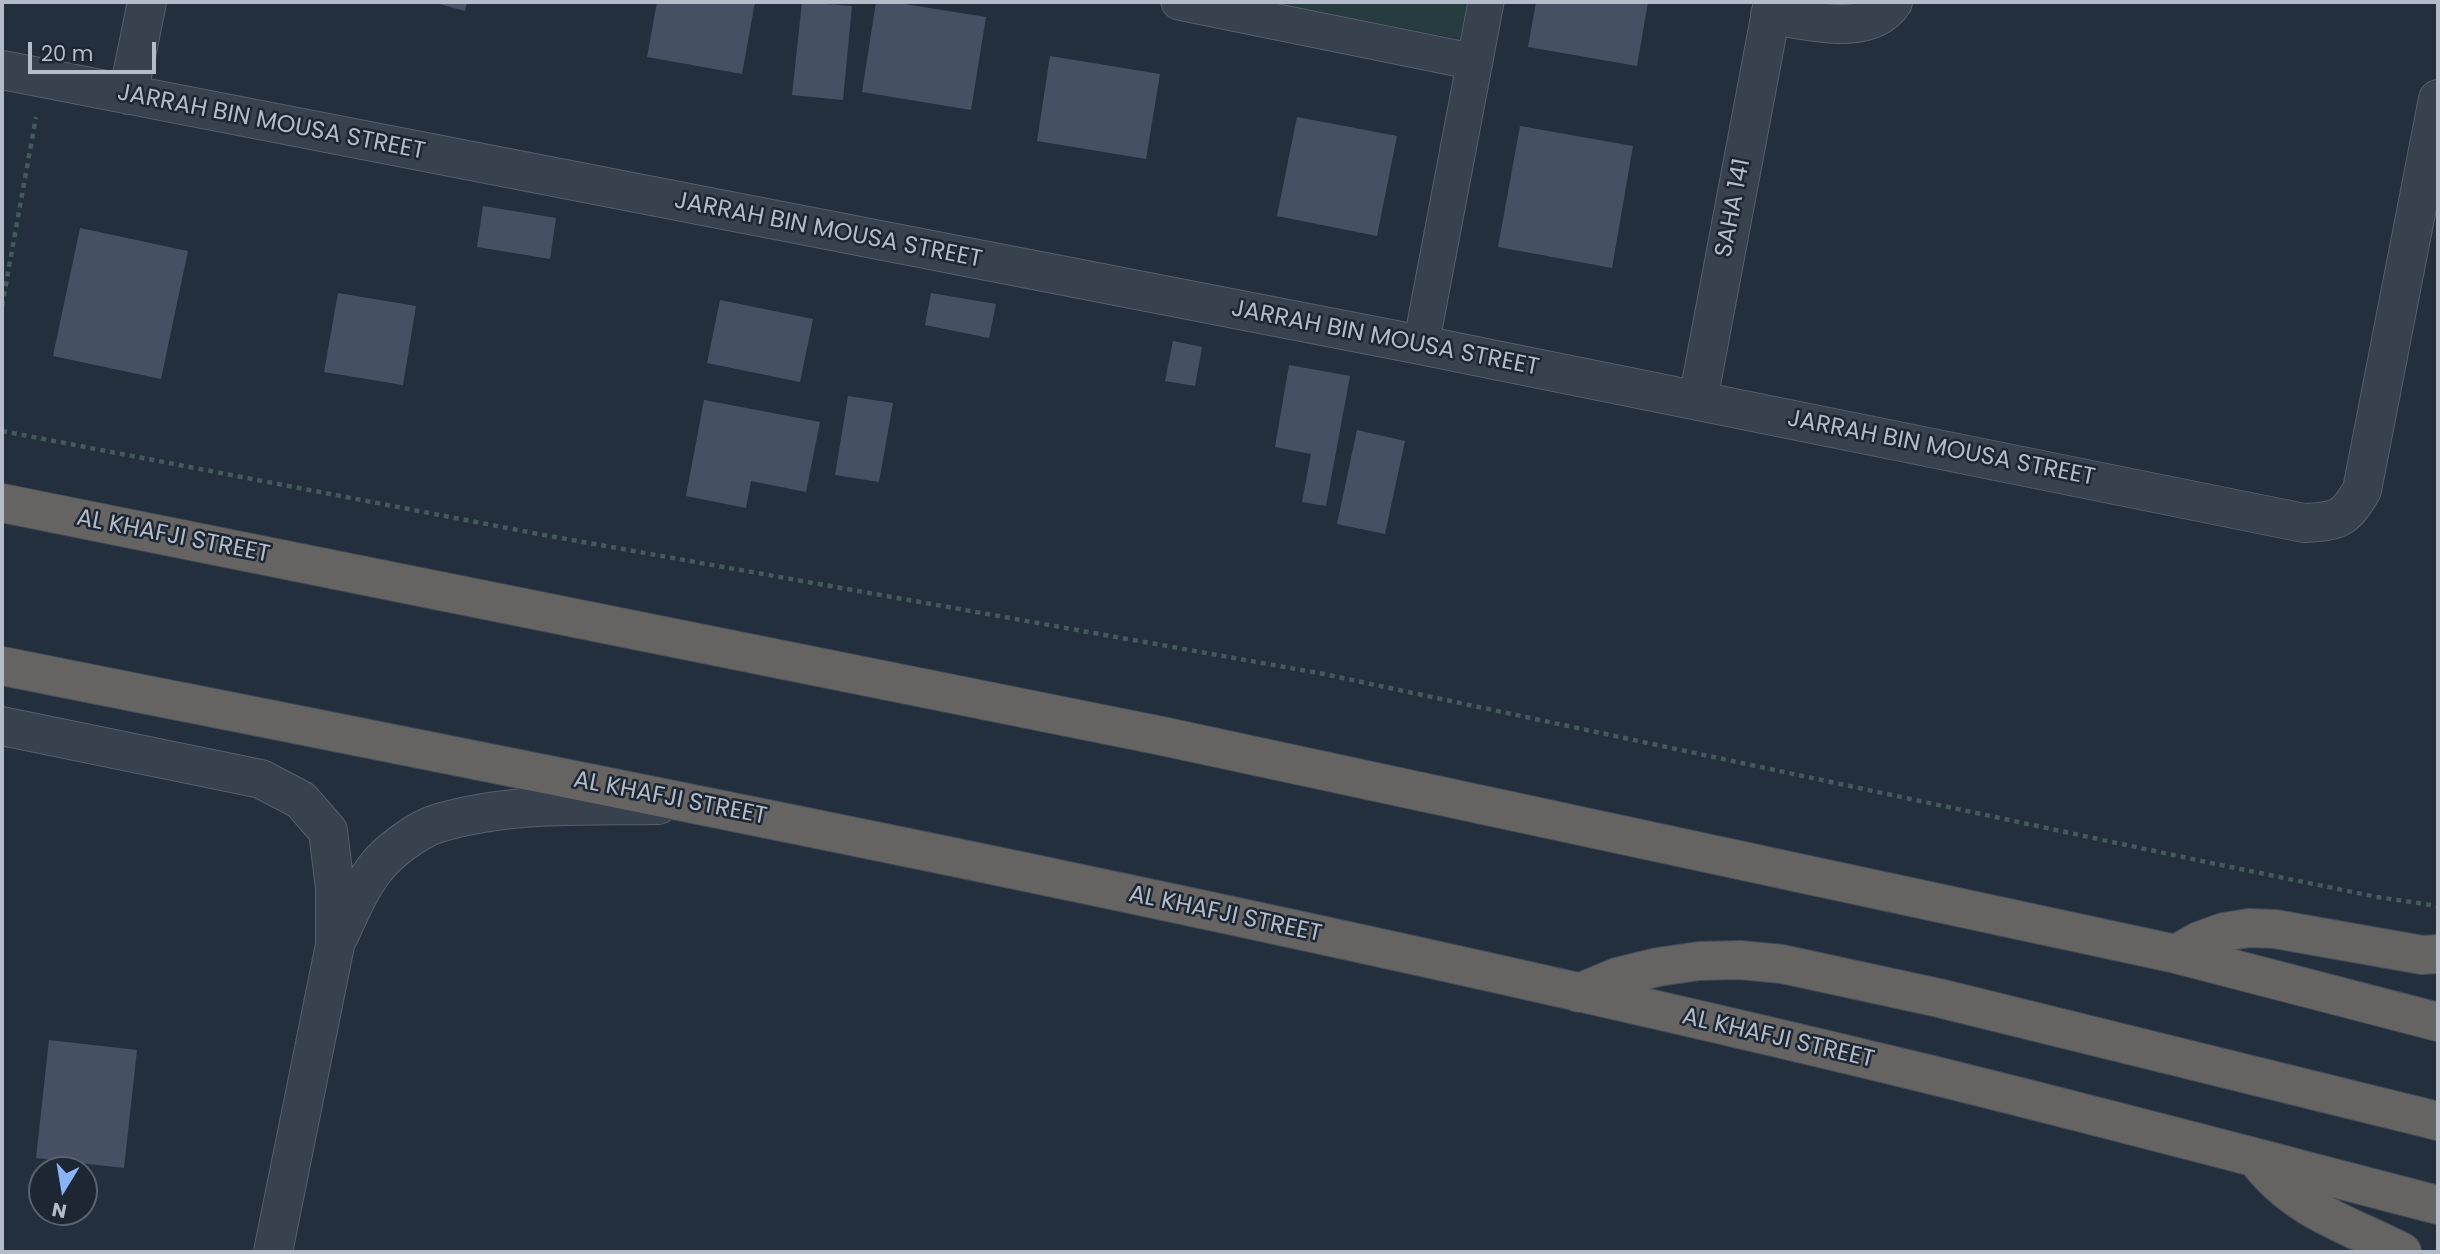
<!DOCTYPE html>
<html>
<head>
<meta charset="utf-8">
<style>
	body { margin:0 }
	#map { position:relative; width:2440px; height:1254px; overflow:hidden; background:#242f3e; font-family:Poppins,sans-serif }
	canvas { display:block }
	.frame { position:absolute; inset:0; border:4px solid #b4bcc9; pointer-events:none }
	.north { position:absolute; left:28px; top:1156px; width:70px; height:70px; box-sizing:border-box; background:#1d2633; border:2px solid #59626f; border-radius:50%; rotate:191deg; font-size:19px; font-weight:700; line-height:28px; text-align:center; color:#b4bcc9 }
	.north::after { content:''; display:block; margin:auto; width:24px; height:32px; background:#8ab4f8; clip-path:polygon(50% 0,100% 100%,50% 72%,0 100%) }
	.scale { position:absolute; left:28px; top:42px; width:128px; height:32px; box-sizing:border-box; border:4px solid #b4bcc9; border-top:0; padding-left:9px; font-size:21px; line-height:24px; white-space:nowrap; color:#b4bcc9; -webkit-text-stroke:5px #1d2633; paint-order:stroke }
</style>
</head>
<body>
<div id="map">
<canvas width="2440" height="1254"></canvas>
<div class="frame"></div>
<div class="north">N</div>
<div class="scale">20 m</div>
</div>
<script>
const c = document.querySelector('canvas').getContext('2d');
c.lineJoin = 'round';
function fill(path, color) { c.fillStyle = color; c.fill(path, 'evenodd'); }
function strokePath(path, color, width, dash) { c.strokeStyle = color; c.lineWidth = width; c.lineCap = dash ? 'butt' : 'round'; c.setLineDash(dash || []); c.stroke(path); }
function write(font, color, halo, rows, align = 'center') {
  c.font = font + ' Poppins,sans-serif'; c.lineWidth = 5; c.setLineDash([]); c.textBaseline = 'middle'; c.strokeStyle = halo; c.fillStyle = color; for (const [text, x, y, turn = 0] of rows) {
    c.save(); c.translate(x, y); c.rotate((+turn || 0) * Math.PI / 180); c.textAlign = isNaN(turn) ? turn : align; if (halo) c.strokeText(text, 0, 0); c.fillText(text, 0, 0); c.restore();
  }
}
const green = new Path2D(`
	M1268,2H1467L1460,39Z`);
const building = new Path2D(`
	M432,2H467L465,11Z
	M657,2H755L742,74L647,57Z
	M802,2L852,6L843,100L792,95Z
	M876,2H892L986,17L971,110L862,92Z
	M1536,2H1648L1637,66L1528,47Z
	M1050,56L1160,74L1146,159L1037,141Z
	M1297,117L1397,136L1377,236L1277,216Z
	M1520,126L1633,146L1612,268L1498,247Z
	M483,206L556,218L550,259L477,247Z
	M80,228L188,251L161,379L53,356Z
	M338,293L416,306L403,385L324,372Z
	M931,293L996,304L989,338L925,325Z
	M720,300L813,319L800,382L707,363Z
	M1173,341L1202,347L1195,386L1165,381Z
	M1289,365L1350,376L1326,506L1302,502L1311,454L1275,447Z
	M848,396L893,403L879,482L835,475Z
	M704,400L820,422L806,492L751,481L746,508L686,496Z
	M1357,430L1405,441L1385,534L1337,524Z
	M49,1040L137,1050L124,1168L36,1158Z`);
const path = new Path2D(`
	M2,306L36,117
	M2,431L544,535L1324,674L2211,863L2377,897L2438,906`);
const pedestrian = new Path2D(`
	M1179,2L1475,62
	M1421,345L1486,2`);
const minor = new Path2D(`
	M1770,15C1806,19 1868,39 1893,2
	M2,70L1421,345L2304,523C2339,521 2344,520 2362,490L2438,99
	M128,95L147,2
	M1698,400L1773,2`);
const tertiary = new Path2D(`
	M2,726L261,779L301,800L328,831L335,888V945L273,1252
	M339,936C349,914 359,890 374,870C387,852 418,829 439,823C509,802 586,806 658,805`);
const trunk = new Path2D(`
	M2,503L1162,736L2176,954L2438,1022
	M2,666C645,794 1290,919 1928,1074C2099,1116 2268,1161 2438,1205
	M2176,954L2199,941L2224,932L2249,928L2275,929L2422,955L2438,954
	M1579,993L1617,977L1658,967L1699,961L1740,960L1782,964L1939,998L2438,1121
	M2256,1158C2294,1210 2347,1224 2402,1252`);
const streetNames = [
	["JARRAH BIN MOUSA STREET",271,123,11],
	["SAHA 141",1734,208,-79],
	["JARRAH BIN MOUSA STREET",828,231,11],
	["JARRAH BIN MOUSA STREET",1385,339,11],
	["JARRAH BIN MOUSA STREET",1941,449,11],
	["AL KHAFJI STREET",173,537,11],
	["AL KHAFJI STREET",670,799,11],
	["AL KHAFJI STREET",1225,915,12],
	["AL KHAFJI STREET",1778,1039,13]
];
fill(green, '#263c3f');
fill(building, '#455162');
strokePath(pedestrian, '#565f6c', 37);
strokePath(minor, '#565f6c', 40);
strokePath(tertiary, '#565f6c', 40);
strokePath(trunk, '#434c59', 40);
strokePath(path, '#44595c', 4.5, [5, 5]);
strokePath(pedestrian, '#38414e', 35);
strokePath(minor, '#38414e', 38);
strokePath(tertiary, '#38414e', 38);
strokePath(trunk, '#656462', 38);
write('24px', '#b4bcc9', '#1d2633', streetNames);
</script>
</body>
</html>
